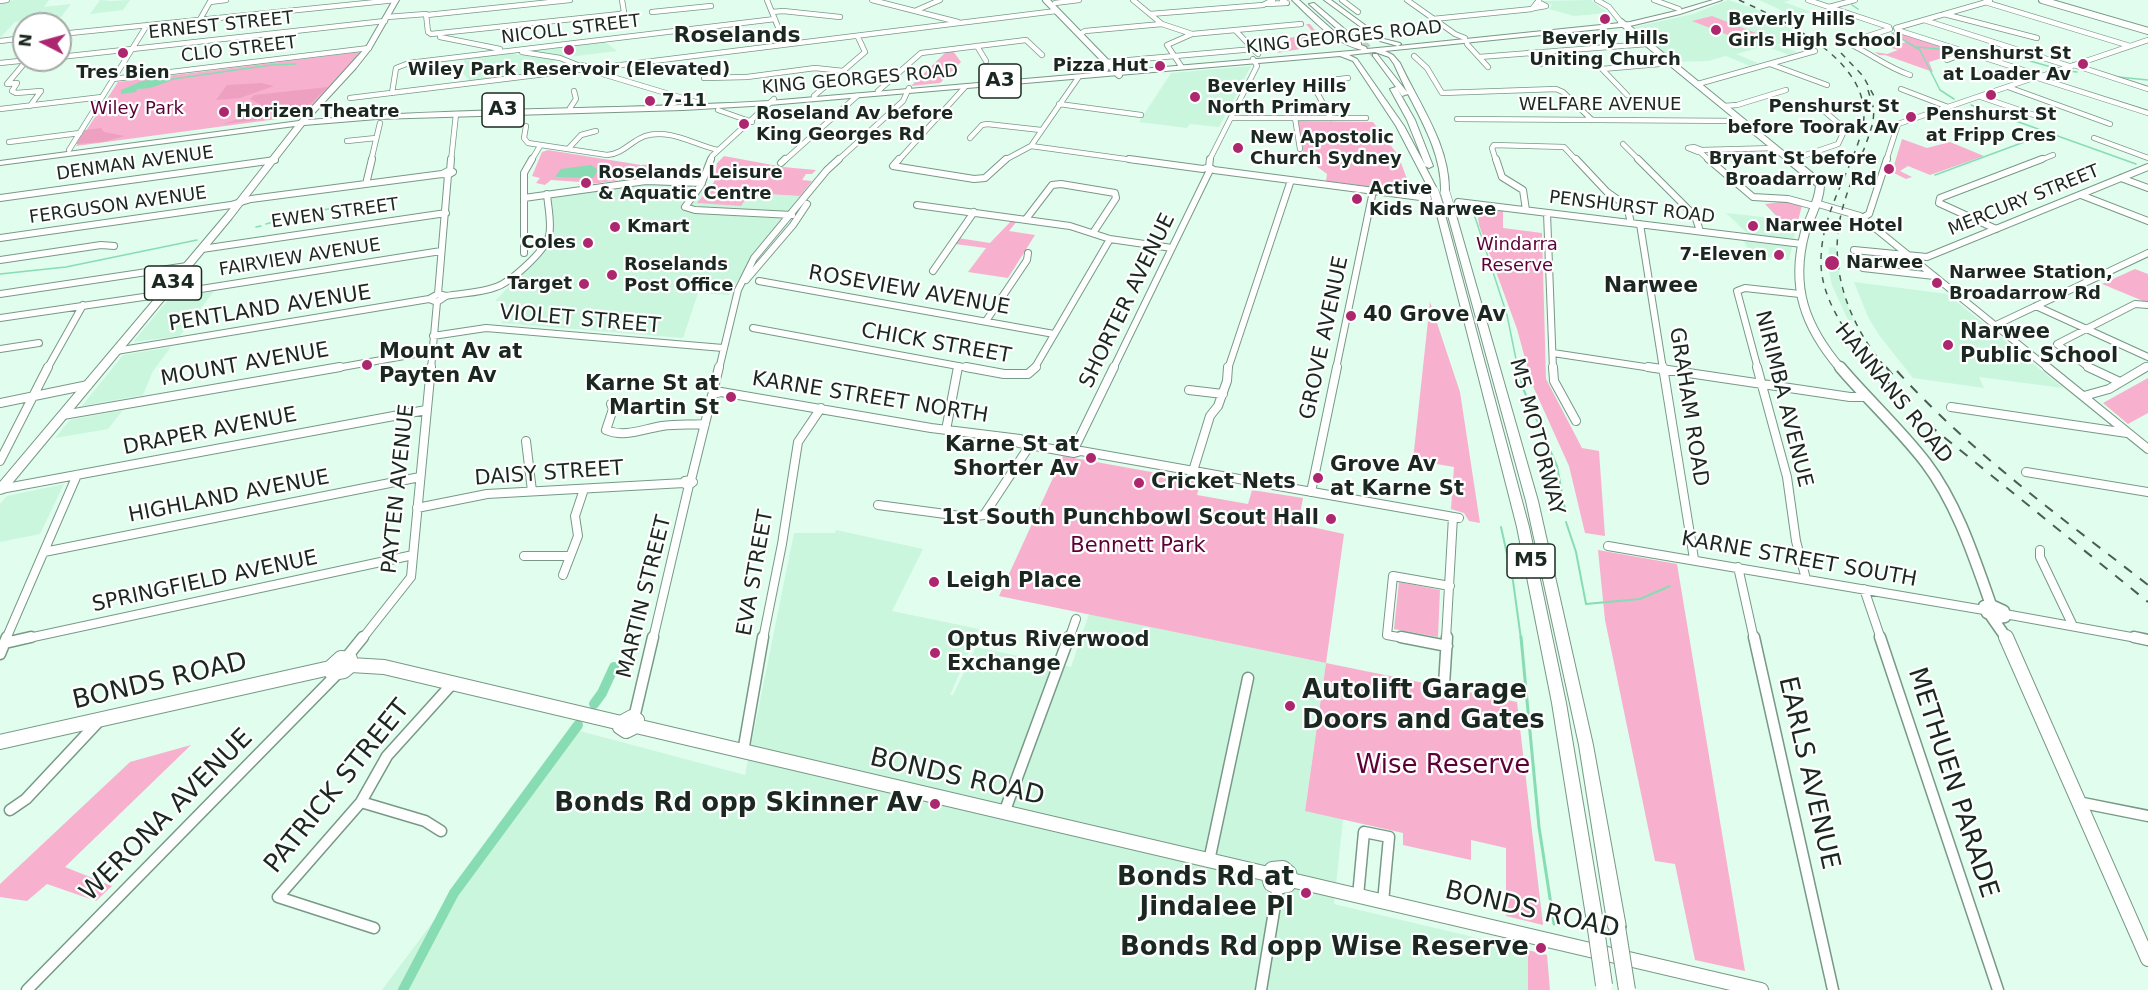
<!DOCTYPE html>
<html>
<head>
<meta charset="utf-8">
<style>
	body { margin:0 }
	#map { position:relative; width:2148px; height:990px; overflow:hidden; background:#e0fded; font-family:"DejaVu Sans",sans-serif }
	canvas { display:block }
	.north { position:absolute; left:12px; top:12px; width:60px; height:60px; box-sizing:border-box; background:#fff; border:2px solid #a4a9a6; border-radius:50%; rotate:276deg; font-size:16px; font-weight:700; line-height:24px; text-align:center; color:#1b2821 }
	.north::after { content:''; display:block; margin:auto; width:21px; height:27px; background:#ad276f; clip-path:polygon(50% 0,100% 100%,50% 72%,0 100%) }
</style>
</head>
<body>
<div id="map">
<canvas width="2148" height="990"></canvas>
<div class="north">N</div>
</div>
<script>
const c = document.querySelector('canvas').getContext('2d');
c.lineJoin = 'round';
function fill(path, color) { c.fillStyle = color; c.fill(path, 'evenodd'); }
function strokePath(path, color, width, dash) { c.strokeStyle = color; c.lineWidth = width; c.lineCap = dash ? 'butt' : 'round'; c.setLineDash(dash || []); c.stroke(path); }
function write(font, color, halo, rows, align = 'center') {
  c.font = font + ' "DejaVu Sans",sans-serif'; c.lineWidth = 4.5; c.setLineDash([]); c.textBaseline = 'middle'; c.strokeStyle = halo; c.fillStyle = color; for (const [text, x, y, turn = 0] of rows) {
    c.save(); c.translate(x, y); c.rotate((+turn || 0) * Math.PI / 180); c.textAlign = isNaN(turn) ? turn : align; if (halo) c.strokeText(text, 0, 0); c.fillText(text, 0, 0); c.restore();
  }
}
const built = new Path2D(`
	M15,0H49L44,7L71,4L61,17L15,22L0,38V2Z
	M100,0L111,1L130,0L123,10L90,14Z
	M1591,0L1608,13L1574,16L1549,9L1552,5L1543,1Z
	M1728,0L1756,9L1782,23L1817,46L1812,48L1790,40L1777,45L1797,52L1789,55L1765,46L1736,54L1758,63L1750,66L1726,56L1708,61L1676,62L1634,27L1693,14Z
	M1759,0H1791L1784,2L1811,12L1794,16Z
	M605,42L617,51L569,57L530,51Z
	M508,53L555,60L550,67L539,73L470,81L460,70H463L464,59Z
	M1251,66L1219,127L1190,124L1187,128L1139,122L1171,73Z
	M645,182L711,185L698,203L750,193L800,196L776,226L731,290L729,295L698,293L683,338L502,323L505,302L495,301L526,269L554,235L551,196Z
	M1726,213L1798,221L1789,260L1750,255L1744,241L1747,233Z
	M1829,247L1836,248L1841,287L1853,320H1848L1832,285L1828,265Z
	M1854,282L1947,294L2063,388L1979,377L1984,388L1913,378L1879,335L1868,317Z
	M214,291L180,336L133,342L168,300Z
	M171,347L153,371L143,395L82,406L123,355Z
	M123,410L108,429L55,438L70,420Z
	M64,484L40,534L0,542V504L7,496Z
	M836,530L923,549L892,611L979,629L950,695H953L976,647L1071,667L1089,614L1326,663L1305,810L1343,819L1334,904L1528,950V990H382L576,730L745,775L794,533H835Z`);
const green = new Path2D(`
	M1712,16L1756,33L1736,38L1692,21Z
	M1306,24H1310L1320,37L1311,45L1312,47L1277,53L1290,44L1286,38L1315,35Z
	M1896,31L1957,52L1959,53L1929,62L1933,72L1885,55H1879L1875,52L1887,54L1898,50L1889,47L1906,42L1892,33Z
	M953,51L961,62L940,83L911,86L946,52Z
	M360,52C341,75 321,105 292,117L76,146L118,82Z
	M1298,121L1373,122L1398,155L1412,192L1326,181L1327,174L1311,162H1305Z
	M1902,139L1927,148L1950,142L1984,156L1930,175L1908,166L1900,171L1912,177L1906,179L1892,172Z
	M548,150L641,165L653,164L660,171C632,178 607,183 578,185L580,182L551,180L545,185L536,183L540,178L532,176L542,152Z
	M724,156L783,167L816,170L812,174H806L802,180L812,181L800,196L750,193L741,206L697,203L714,182L717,163Z
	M1788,201L1802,205L1798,221L1779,219L1765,204Z
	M1477,208L1503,211V228L1542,233L1546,379L1582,448L1599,451L1605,536L1585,533L1569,466L1532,384L1517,329L1479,225Z
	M1013,219L1018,220L1009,231L1035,235L1008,278L968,272L986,248L955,244L958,238L990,243Z
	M2135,269L2148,274V303L2102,284Z
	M1430,302L1460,392L1480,523L1469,521L1464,513L1451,509L1454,467L1413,460Z
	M2148,378V413L2128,424L2103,403Z
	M1063,456L1201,481L1197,495L1248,504L1252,490L1303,498L1298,524L1344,534L1326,663L1517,702L1543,925L1506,916V848L1471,840V860L1403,845V833L1305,811L1326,663L999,596Z
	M1598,550L1677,564L1745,971L1695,960L1675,864L1655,861L1605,620Z
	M1399,582L1440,590L1438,637L1394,629Z
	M191,745L65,867L112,886L96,901L47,884L27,901L0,897V884L130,762Z
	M1528,950L1547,955L1550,990H1528Z`);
const forest = new Path2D(`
	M261,83L274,86L240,98L216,100L227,85Z
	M328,87L303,111L290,116L223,124L251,115L261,105L250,99L254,95Z
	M101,128L104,132L125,136L103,142L76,144L85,130Z`);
const water = new Path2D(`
	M166,78L174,79C160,85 151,89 137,89L136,92L121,94V90L142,81Z
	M591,165L598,170L593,178L555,177L561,169Z`);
const streamFar2 = new Path2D(`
	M1852,5L1858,9
	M1892,33L1920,50L1940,90L1954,99
	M1917,47L1950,50
	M1970,51L2006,54L2051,67
	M2069,71L2077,72
	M2118,77L2148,80
	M173,79L271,65L296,64
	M1971,105L2136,164
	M1935,175L2035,138L2041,135L2037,130
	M1474,214L1507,315L1518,369
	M266,224L308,212L391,200
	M256,227L261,226
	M0,274L66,267L197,240`);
const streamFar1 = new Path2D(`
	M1518,367L1522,386L1557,466L1565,510
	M1566,522L1576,552L1586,604L1640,599L1670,586
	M1501,527L1513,581L1521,639`);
const stream = new Path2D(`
	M1521,637L1539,827L1554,924`);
const canal = new Path2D(`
	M594,704L602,693L614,667
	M403,990L454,893L578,725`);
const highwayTunnel = new Path2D(`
	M1363,43L1375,55`);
const minorFar3 = new Path2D(`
	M767,0L785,44
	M872,0L958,22
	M1133,0L1162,24L1192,34L1301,24
	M1342,0L1358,12
	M1407,0L1455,34L1465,38
	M1597,0L1609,7L1621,22
	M1654,0L1679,9
	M1808,0L1889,27
	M0,1L7,0
	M210,2L226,0
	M1985,2L2130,46
	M1055,3L1079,0
	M1267,4L1287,3L1282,0
	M1829,7L1855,0
	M1534,8L1546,6L1538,2
	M917,10L940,0
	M652,12L711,6
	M772,12L783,11L840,17
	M1150,14L1263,5L1273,0
	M1944,14L2037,38
	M427,15L570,0
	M387,17L426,14L428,32L431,34
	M1433,19L1532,9L1539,0
	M1924,20L2069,66
	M199,21L211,0
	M1896,28L1990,1
	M1897,30L2042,76L2148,40
	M1236,31L1258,54
	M60,34L396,0
	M431,34L620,14L624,12L622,0
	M1080,34L1085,31L1162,24
	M440,37L500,49
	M0,41L24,38
	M1467,41V44L1488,67
	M1846,43L1890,29
	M1848,43C1870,53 1888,68 1910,75
	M977,46L986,61
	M522,52L560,58L585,68
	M1529,53L1541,64
	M1414,56L1427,68L1442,93L1556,89L1563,92L1592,120
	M60,57L385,21
	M1479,57L1647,44
	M27,60L7,84L17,83L12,91L16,93L41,91L30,106
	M1947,60L1965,53
	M1107,62L1254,49
	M0,63L29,60
	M1770,64L1827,85
	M581,65L593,68L605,67L1056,11
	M2074,65L2148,89
	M1181,66L1167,45L1192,34
	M704,78L747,77L815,68L843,71
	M2038,78L2148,113
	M113,79L369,48
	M1698,84L1815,51
	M2008,87L2110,124
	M1901,89L1948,107
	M878,91L921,53L1026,40L1042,55
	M392,93L396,68L409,63L775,19
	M1627,95L1602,69L1671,63
	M814,96L865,52L858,37
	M1981,97L2040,117
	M350,98L586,69L699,103
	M1059,104L1141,115
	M669,105L677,102V99
	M1724,106L1737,105L1786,90
	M570,108L576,99L574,91
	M0,109L102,97
	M718,110L752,122
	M1231,118H1366
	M1295,118L1300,149
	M1331,118L1314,87L1324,81L1348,78
	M1457,119L1743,121
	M526,126L524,138L528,143L607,155C623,154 631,141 645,136C669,128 695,145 718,150
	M970,138L982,125L987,124L1041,130
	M2094,138L2148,158
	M347,141L376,138
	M9,142L80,133
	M1623,144L1640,161
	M1031,146L1140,161
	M1694,147L1702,150L1698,152L1688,148Z
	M568,149L581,135L596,131
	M69,150L147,25
	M1702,150L1775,148
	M1700,152L1710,161
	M1789,158L1800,157L1838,144L1845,129L1823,110L1833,104
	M271,161L275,160
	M371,161L380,123
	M451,161L456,114
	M531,161L540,146
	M710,161L712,156L774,99
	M784,161L857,96
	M837,161L903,101L909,88
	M898,161L965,87
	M1003,161L1031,146L1078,78
	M1209,161L1257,66L1253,59
	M1496,161L1492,148L1494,145L1564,147L1577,161
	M1886,161L1898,124L2036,77
	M2038,161L2053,155`);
const minorFar2 = new Path2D(`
	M711,159L701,185L685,207L695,210L792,215
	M899,159L893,166L974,179L985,178L1006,159
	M1129,159L1203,169L1209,167L1214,170L1428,198
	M1496,159L1502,177L1523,190L1526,210
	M1576,159L1607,192L1627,206L1631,223
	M1638,159L1695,216L1700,231
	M1708,159L1753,197L1788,199L1814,206
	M781,163L785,159
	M1209,167L1210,159
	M448,171L453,172L448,175L442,174Z
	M450,171L451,159
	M2121,178L2148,188
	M366,184L372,159
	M2081,195L2148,221
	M0,198L275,160
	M524,198L646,181L702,183
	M1458,202L1802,244
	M1815,203L1860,216L2049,369
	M917,205L1070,226L1110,239L1172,248
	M1547,213L1553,369
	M1862,218L1869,214L1887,159
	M1026,219L1052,185L1061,184L1115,193L1116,198L1093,233
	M1640,224L1663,369
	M1996,229L1939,203L1940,198L2042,159
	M0,238L231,205L251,199L442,174
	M202,249L446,213
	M1854,250L1927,257L2148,167
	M524,253V173L532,159
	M0,260L101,245L114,246
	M1863,268L1934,276
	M933,271L974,212
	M746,280L793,225L807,204
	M759,281L1054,334
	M0,294L187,266
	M438,294L448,175
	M438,294L446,296L437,302L429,299Z
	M163,295L441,251
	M446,296C462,293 481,293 496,287C511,282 545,251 549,236C552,224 548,207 547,194
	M2036,306L2148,357
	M0,318L164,294
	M986,321L1027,260L1028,253
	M1996,325L2148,253
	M753,328L974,369
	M433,336L486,328L723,348
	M0,349L39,343
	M116,351L429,299
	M1553,353L1658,369
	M47,369L83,305
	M331,369L432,351
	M431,369L437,302
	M719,369L738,290L754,258L827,170L839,159
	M958,369V366
	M1034,369L1110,239
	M1113,369L1209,172
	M1228,369L1291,180
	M1336,369L1373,191
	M1758,369L1737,291L1745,288L1800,294
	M2091,369L2057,344L2135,304L2148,305
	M2144,369L2148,366`);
const minorFar1 = new Path2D(`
	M966,367L1004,374H1028L1036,367
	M1553,367L1554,381L1576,421
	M1648,367L1850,397H1867
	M1663,367L1694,559
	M1757,367L1787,477L1796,541L1806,579
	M2047,367L2148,449
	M2088,367L2120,382
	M1189,390L1223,394
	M713,394L721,392L931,428L1020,439
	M2084,396L2109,389L2146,367
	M0,403L88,385
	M611,404L613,409L606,430C625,438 643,429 662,426C676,424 691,425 705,424
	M1951,407L2127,433
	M63,415L340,367
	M946,430L958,367
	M1014,440L1019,443L1074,453L1081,451L1459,518
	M526,441L532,491
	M1076,445L1114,367
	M0,461L48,367
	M1193,471L1210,416L1218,406L1227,381L1228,367
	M2026,472L2148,492
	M691,480L693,482L689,485L685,484V481Z
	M691,480L719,367
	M1,489L426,410
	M1311,492L1337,367
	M878,505L968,517L984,515L1032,442
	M417,508L487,494L684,483
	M1608,546L1984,610
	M2040,550V557L2073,626
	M44,552L420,477
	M524,556H570
	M1738,567L1754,639
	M563,575L578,536L575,516L584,489
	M1864,589L1881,639
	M2005,614L2142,639
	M6,639L77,475
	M24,639L413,555
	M362,639L411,577L431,367
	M653,639L689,485
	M763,639L782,544L798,442L821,408
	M1069,639L1076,619
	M1409,639L1387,635L1393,576L1450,586
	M1446,639L1453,517`);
const minor = new Path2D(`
	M1401,637L1447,646
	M1754,637L1833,990
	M1880,637L1998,990
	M2134,637L2148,640
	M5,643L31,637
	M0,654L7,637
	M346,658L363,637
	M1444,685L1447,637
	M634,718L653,637
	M743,752L763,637
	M361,802L425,821L441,831
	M2078,802L2148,816
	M10,810L26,799L99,721
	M1004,813L1069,637
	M1209,861L1248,678
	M1358,896L1364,832L1389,837L1383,902
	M374,928L278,897L361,802L387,756L452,684
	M27,990L338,673
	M1261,990L1278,887`);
const majorFar3 = new Path2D(`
	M1046,0L1119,75
	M2042,0L2148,31
	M1621,22L1791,161
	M1094,73L1105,70L1107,63`);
const majorFar2 = new Path2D(`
	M1789,159L1820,184C1820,200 1810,217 1805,232C1790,287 1805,327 1841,369`);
const majorFar1 = new Path2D(`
	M1840,367C1868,400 1900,429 1926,463C1957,504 1974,557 1991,605
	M1991,605L2004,611L2005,617L1998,618L1987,613L1984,606Z
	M1991,616L2007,639`);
const major = new Path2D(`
	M2006,637L2148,959
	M351,665L384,667L621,723
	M330,668L341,658L350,659L351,665
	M330,668L332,673L344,671L351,665
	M621,723L632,717L637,720L636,726
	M621,723L620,727L626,731L636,726
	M636,726L1268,874
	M0,742L330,668
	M1268,874L1271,884L1278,887L1288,885L1291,880
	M1268,874L1272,869L1283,868L1289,873L1291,880
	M1291,880L1761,990`);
const highway = new Path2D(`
	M393,0H399L371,49L356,68L308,120C461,107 616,110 769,101L1362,50C1333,43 1313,20 1292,0H1299L1337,34L1354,44L1309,4L1314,3L1361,43V45L1366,47L1367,49L1398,46L1380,41L1324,0H1331L1384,39L1400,43L1401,44L1398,46L1630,22L1676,11L1713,0H1722L1680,14L1630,26L1385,51L1393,55L1400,63C1419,104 1450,145 1449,192L1445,195L1441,192C1442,157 1424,125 1408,94L1402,96L1398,90L1415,120L1433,166L1429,168L1425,166L1438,191L1437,193L1430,191L1396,126L1353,61L1340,56L769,105L683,110L377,119L304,125L232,218L4,493L0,494V482L226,214L295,126L0,165V161L299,121L366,47ZM1375,52L1389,57L1394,64L1407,92L1377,54H1373V56L1396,87L1390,89L1407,120L1425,165L1404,126L1357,59L1349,55Z
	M1439,204L1443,207L1529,527L1566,703L1603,922L1601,928L1595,930L1589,928L1587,922L1552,703L1517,527L1435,207Z
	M1450,205L1454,208L1538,501L1593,745L1626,927L1623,933L1617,935L1611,933L1608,927L1579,745L1526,501L1446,208Z`);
const railFar1 = new Path2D(`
	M1739,0C1787,22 1882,65 1861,134C1848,178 1820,215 1821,264C1822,303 1851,339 1874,369
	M1841,53L1863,76L1875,98
	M1868,90L1874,110L1873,122C1864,155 1847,185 1840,219C1829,273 1851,328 1887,369`);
const rail = new Path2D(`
	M1873,367L1934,429L2148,602
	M1886,367L1898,381
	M1897,371C1971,453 2061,517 2148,585`);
const highwayBridgeFar1 = new Path2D(`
	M1434,191L1439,207
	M1445,192L1450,208`);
const highwayBridge = new Path2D(`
	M1595,922L1604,985
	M1617,927L1627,990`);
const markers = [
	[1605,19,6,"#ad276f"],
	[1716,30,6,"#ad276f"],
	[569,50,6,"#ad276f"],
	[123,53,6,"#ad276f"],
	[2083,64,6,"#ad276f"],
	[1160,66,6,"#ad276f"],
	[1991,95,6,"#ad276f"],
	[1195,97,6,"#ad276f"],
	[650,101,6,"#ad276f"],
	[224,112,6,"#ad276f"],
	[1911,117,6,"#ad276f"],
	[744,124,6,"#ad276f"],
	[1238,148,6,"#ad276f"],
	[1889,169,6,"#ad276f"],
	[586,183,6,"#ad276f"],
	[1357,199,6,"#ad276f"],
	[1753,226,6,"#ad276f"],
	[615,227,6,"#ad276f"],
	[588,243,6,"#ad276f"],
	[1779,255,6,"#ad276f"],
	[1832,263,8,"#ad276f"],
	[612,275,6,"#ad276f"],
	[1937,283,6,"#ad276f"],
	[584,284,6,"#ad276f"],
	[1351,316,6,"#ad276f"],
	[1948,345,6,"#ad276f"],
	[367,365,6,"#ad276f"],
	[731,397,6,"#ad276f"],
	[1091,458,6,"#ad276f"],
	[1318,478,6,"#ad276f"],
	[1139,483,6,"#ad276f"],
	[1331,519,6,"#ad276f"],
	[934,582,6,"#ad276f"],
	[935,653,6,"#ad276f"],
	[1290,706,6,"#ad276f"],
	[935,804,6,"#ad276f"],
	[1306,893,6,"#ad276f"],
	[1541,948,6,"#ad276f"]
];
const farPoinames = [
	["Beverly Hills",1728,20],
	["Girls High School",1728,41],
	["Beverly Hills",1605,39,"center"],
	["Uniting Church",1605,60,"center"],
	["Penshurst St",2071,54,"right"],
	["at Loader Av",2071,75,"right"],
	["Pizza Hut",1148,66,"right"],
	["Wiley Park Reservoir (Elevated)",569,70,"center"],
	["Tres Bien",123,73,"center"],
	["Beverley Hills",1207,87],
	["North Primary",1207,108],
	["7-11",662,101],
	["Penshurst St",1899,107,"right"],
	["before Toorak Av",1899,128,"right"],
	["Horizen Theatre",236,112],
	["Roseland Av before",756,114],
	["King Georges Rd",756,135],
	["Penshurst St",1991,115,"center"],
	["at Fripp Cres",1991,136,"center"],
	["New Apostolic",1250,138],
	["Church Sydney",1250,159],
	["Bryant St before",1877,159,"right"],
	["Broadarrow Rd",1877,180,"right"],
	["Roselands Leisure",598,173],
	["& Aquatic Centre",598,194],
	["Active",1369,189],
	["Kids Narwee",1369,210],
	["Narwee Hotel",1765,226],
	["Kmart",627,227],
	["Coles",576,243,"right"],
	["7-Eleven",1767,255,"right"],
	["Narwee",1846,263],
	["Roselands",624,265],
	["Post Office",624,286],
	["Narwee Station,",1949,273],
	["Broadarrow Rd",1949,294],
	["Target",572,284,"right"]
];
const farStreetnames = [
	["ERNEST STREET",221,26,-6],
	["NICOLL STREET",571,30,-7],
	["KING GEORGES ROAD",1344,38,-6],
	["CLIO STREET",239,50,-7],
	["KING GEORGES ROAD",860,80,-5],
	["WELFARE AVENUE",1600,105],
	["DENMAN AVENUE",135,164,-8],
	["MERCURY STREET",2024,201,-22],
	["FERGUSON AVENUE",118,206,-8],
	["PENSHURST ROAD",1632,208,7],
	["EWEN STREET",335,214,-8],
	["FAIRVIEW AVENUE",300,258,-9]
];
const farParknames = [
	["Wiley Park",137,109],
	["Windarra",1517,245],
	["Reserve",1517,266]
];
const shields = [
	[1000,81,42],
	[503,110,42],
	[173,283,57],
	[1531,561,48]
];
const shieldNames = [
	["A3",1000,81],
	["A3",503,110],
	["A34",173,283],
	["M5",1531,561]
];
const streetNames = [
	["ROSEVIEW AVENUE",909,291,10],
	["SHORTER AVENUE",1128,301,-64],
	["PENTLAND AVENUE",270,309,-9],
	["VIOLET STREET",580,320,5],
	["GROVE AVENUE",1325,338,-78],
	["CHICK STREET",936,344,10],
	["MOUNT AVENUE",245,365,-10],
	["HANNANS ROAD",1893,394,51],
	["KARNE STREET NORTH",870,398,9],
	["NIRIMBA AVENUE",1783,399,76],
	["GRAHAM ROAD",1688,407,81],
	["DRAPER AVENUE",210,432,-11],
	["M5 MOTORWAY",1536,437,75],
	["DAISY STREET",549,474,-4],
	["PAYTEN AVENUE",399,489,-84],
	["HIGHLAND AVENUE",229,497,-11],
	["KARNE STREET SOUTH",1799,560,10],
	["EVA STREET",756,573,-80],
	["SPRINGFIELD AVENUE",205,582,-12],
	["MARTIN STREET",645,597,-76]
];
const poiNames = [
	["40 Grove Av",1363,316],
	["Narwee",1960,333],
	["Public School",1960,357],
	["Mount Av at",379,353],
	["Payten Av",379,377],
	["Karne St at",719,385,"right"],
	["Martin St",719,409,"right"],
	["Karne St at",1079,446,"right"],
	["Shorter Av",1079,470,"right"],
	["Grove Av",1330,466],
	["at Karne St",1330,490],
	["Cricket Nets",1151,483],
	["1st South Punchbowl Scout Hall",1319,519,"right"],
	["Leigh Place",946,582],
	["Optus Riverwood",947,641],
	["Exchange",947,665]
];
const parkNames = [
	["Bennett Park",1138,547]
];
const farDistrictnames = [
	["Roselands",737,36],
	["Narwee",1651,286]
];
const nearStreetnames = [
	["BONDS ROAD",160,682,-13],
	["EARLS AVENUE",1808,773,77],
	["BONDS ROAD",957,778,13],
	["METHUEN PARADE",1952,783,72],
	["PATRICK STREET",338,787,-51],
	["WERONA AVENUE",167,816,-45],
	["BONDS ROAD",1532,911,13]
];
const nearPoinames = [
	["Autolift Garage",1302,691,"left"],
	["Doors and Gates",1302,721,"left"],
	["Bonds Rd opp Skinner Av",923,804],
	["Bonds Rd at",1294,878],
	["Jindalee Pl",1294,908],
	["Bonds Rd opp Wise Reserve",1529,948]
];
const nearParknames = [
	["Wise Reserve",1443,766]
];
fill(built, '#caf6de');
fill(green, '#f7b1ce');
fill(forest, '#eea0c1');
fill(water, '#88dcb3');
strokePath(streamFar2, '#88dcb3', 1.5);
strokePath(streamFar1, '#88dcb3', 2);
strokePath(stream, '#88dcb3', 3);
strokePath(canal, '#88dcb3', 10);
strokePath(highwayTunnel, '#b9d2c4', 7, [7, 4]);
strokePath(minorFar3, '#789987', 6);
strokePath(minorFar2, '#789987', 8);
strokePath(minorFar1, '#789987', 10);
strokePath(minor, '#789987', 13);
strokePath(majorFar3, '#789987', 8);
strokePath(majorFar2, '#789987', 10);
strokePath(majorFar1, '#789987', 13);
strokePath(major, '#789987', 16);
strokePath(highway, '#789987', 2);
strokePath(minorFar3, '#fff', 4.5);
strokePath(minorFar2, '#fff', 6);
strokePath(minorFar1, '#fff', 8);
strokePath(minor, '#fff', 10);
strokePath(majorFar3, '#fff', 6);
strokePath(majorFar2, '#fff', 8);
strokePath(majorFar1, '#fff', 10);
strokePath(major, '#fff', 14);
fill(highway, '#fff');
strokePath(railFar1, '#4b5c53', 1.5, [6, 6]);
strokePath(rail, '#4b5c53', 2, [10, 10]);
strokePath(highwayBridgeFar1, '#789987', 10, []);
strokePath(highwayBridge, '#789987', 18, []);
strokePath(highwayBridgeFar1, '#fff', 9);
strokePath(highwayBridge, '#fff', 16);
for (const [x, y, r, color] of markers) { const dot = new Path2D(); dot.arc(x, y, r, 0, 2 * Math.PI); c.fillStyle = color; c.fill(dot); strokePath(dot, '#fff', 2); }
write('bold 18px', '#1b2821', '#fff', farPoinames, 'left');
write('18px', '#1b2821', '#fff', farStreetnames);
write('18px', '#5d0037', '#fff', farParknames);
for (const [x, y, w] of shields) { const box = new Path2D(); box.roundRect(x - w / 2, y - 17, w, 34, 4.5); c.fillStyle = '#fff'; c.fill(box); strokePath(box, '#1b2821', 1.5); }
write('bold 20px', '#1b2821', null, shieldNames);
write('21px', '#1b2821', '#fff', streetNames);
write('bold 21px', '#1b2821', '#fff', poiNames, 'left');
write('21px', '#5d0037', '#fff', parkNames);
write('bold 22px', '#1b2821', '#fff', farDistrictnames);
write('26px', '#1b2821', '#fff', nearStreetnames);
write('bold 26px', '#1b2821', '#fff', nearPoinames, 'right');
write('26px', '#5d0037', '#fff', nearParknames);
</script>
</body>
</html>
